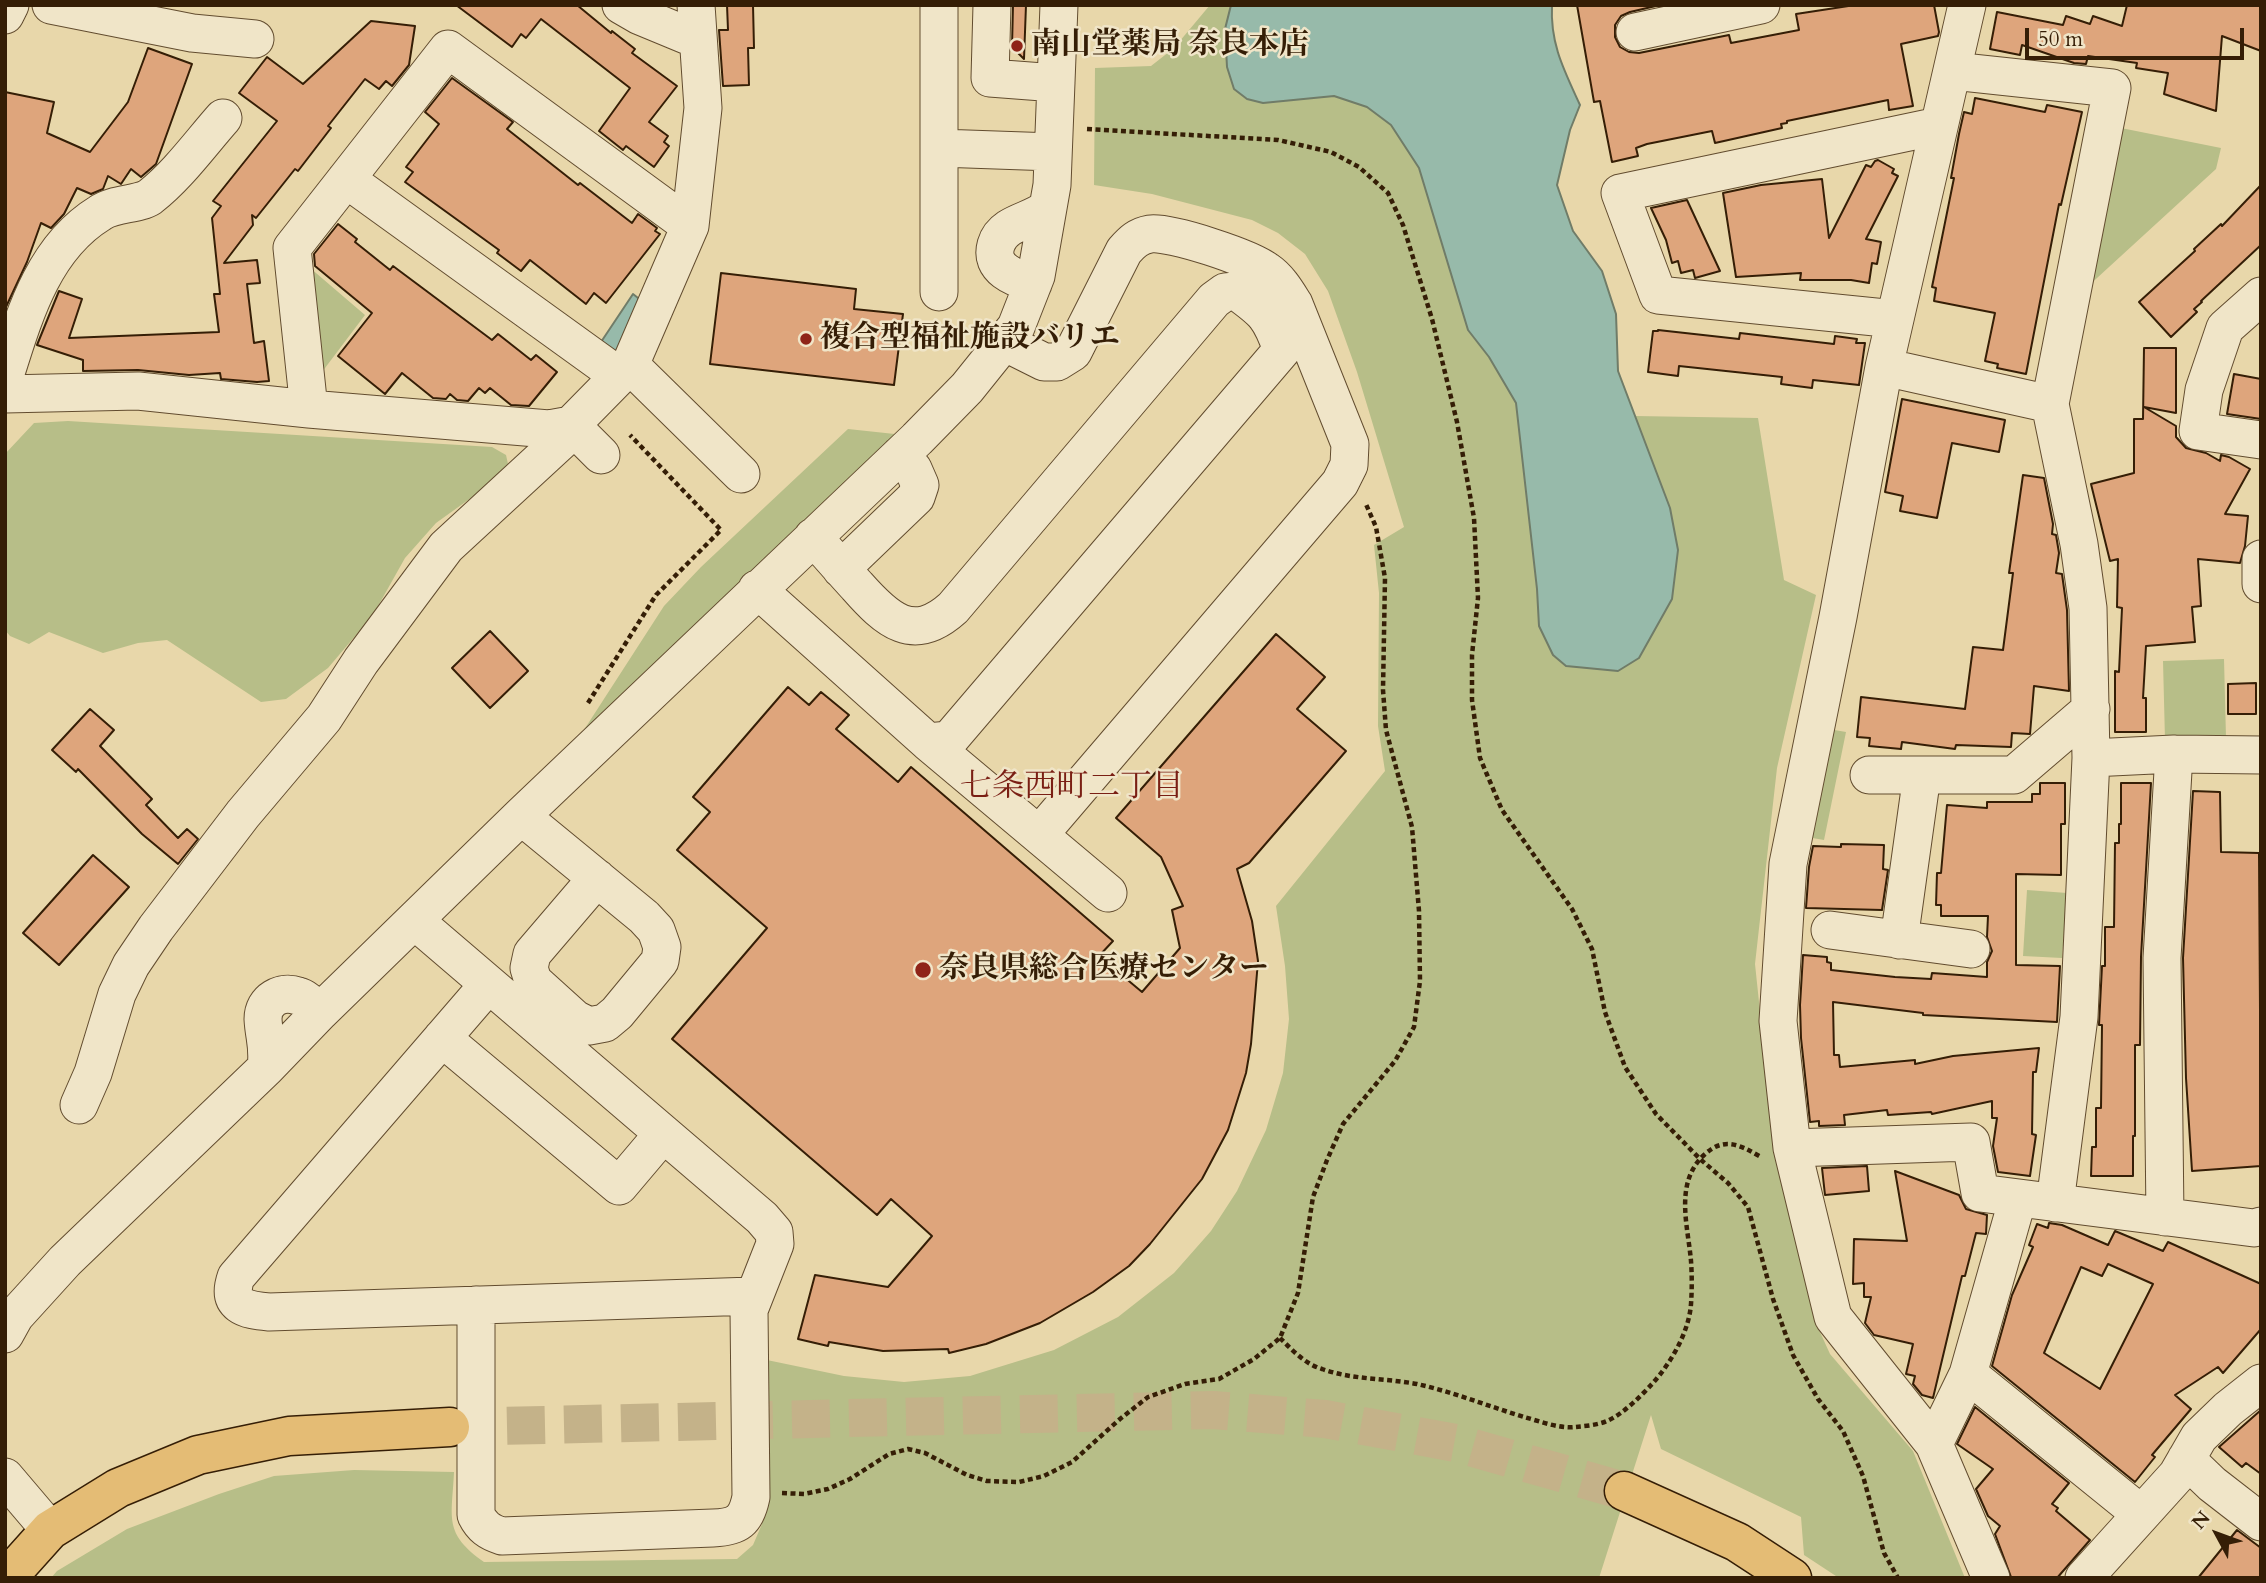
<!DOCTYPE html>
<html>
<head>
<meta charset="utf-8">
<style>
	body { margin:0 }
	#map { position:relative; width:2266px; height:1583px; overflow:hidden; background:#e8d7aa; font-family:Cardo,serif }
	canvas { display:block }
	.frame { position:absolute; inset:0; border:7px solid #351e06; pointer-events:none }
	.north { position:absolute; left:2182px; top:1499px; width:70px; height:70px; -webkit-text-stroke:5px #f0e5c8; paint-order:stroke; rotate:311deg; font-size:19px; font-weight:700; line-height:28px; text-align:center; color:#351e06 }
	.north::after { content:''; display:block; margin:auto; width:24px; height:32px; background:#351e06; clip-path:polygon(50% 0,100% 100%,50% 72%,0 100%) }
	.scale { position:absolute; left:2025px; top:28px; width:219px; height:32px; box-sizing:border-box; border:4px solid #351e06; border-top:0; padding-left:9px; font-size:21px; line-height:24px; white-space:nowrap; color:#351e06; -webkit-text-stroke:5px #f0e5c8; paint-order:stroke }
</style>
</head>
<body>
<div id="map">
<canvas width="2266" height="1583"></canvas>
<div class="frame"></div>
<div class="north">N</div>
<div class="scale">50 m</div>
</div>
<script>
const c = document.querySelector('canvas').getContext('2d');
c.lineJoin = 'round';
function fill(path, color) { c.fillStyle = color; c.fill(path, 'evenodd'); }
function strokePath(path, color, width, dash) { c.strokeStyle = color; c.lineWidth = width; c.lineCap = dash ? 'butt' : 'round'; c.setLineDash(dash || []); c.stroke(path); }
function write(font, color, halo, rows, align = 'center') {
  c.font = font + ' Cardo,"Noto Serif JP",serif'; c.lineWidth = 5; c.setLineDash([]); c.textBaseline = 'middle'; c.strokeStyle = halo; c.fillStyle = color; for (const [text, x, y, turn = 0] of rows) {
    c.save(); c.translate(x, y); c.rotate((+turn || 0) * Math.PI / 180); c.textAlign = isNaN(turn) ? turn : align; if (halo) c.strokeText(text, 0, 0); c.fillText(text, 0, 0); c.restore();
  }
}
const green = new Path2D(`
	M1210,5H1552C1550,44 1564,70 1580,105L1570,130L1557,185L1573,231L1602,271L1616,314L1618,371L1635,416L1758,418L1784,580L1816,595L1777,768L1755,964L1773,1135L1815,1321L1830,1354L1913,1451L1965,1578H1839L1804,1555L1801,1517L1661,1449L1651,1415L1599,1578H51L57,1571L127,1529L219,1494L274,1476L354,1470L454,1472C452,1518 443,1533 484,1562L737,1559L753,1545L762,1524V1359L844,1376L904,1382L970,1376L1054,1350L1118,1317L1174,1273L1211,1231L1237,1191L1266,1130L1283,1073L1289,1019L1285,966L1276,906L1385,771L1378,726L1379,593L1374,545L1404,527L1357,372L1328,291L1305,254L1278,233L1252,220L1152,194L1094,185L1095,68L1151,66L1174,48Z
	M2121,128L2221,148L2216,169L2085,289Z
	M309,267L365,315L322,372Z
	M68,421L492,447L506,455L508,464L496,480L436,523L405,558L373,615L328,668L286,699L261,702L167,640L138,643L103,653L49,632L29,644L10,636L5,630V454L34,423Z
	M848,429L904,435L571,750L664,606L701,567Z
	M2224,659L2226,738L2165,740L2163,661Z
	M1817,727L1846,732L1824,840L1795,835Z
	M2027,890L2067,893L2062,958L2023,956Z`);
const water = new Path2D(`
	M1231,5H1552C1550,44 1564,70 1580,105L1570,130L1557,185L1573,231L1602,271L1616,314L1618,371L1670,508L1678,550L1672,599L1639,658L1618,671L1566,666L1553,655L1539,626L1537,589L1516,403L1489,357L1468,330L1419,168L1391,125L1367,107L1334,96L1263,103L1247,99L1234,89L1227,67L1225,29Z
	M633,294L648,306L628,351L608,353L599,345Z`);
const building = new Path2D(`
	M456,5H577L611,33L612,31L635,49L632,53L677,86L649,122L668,136L664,142L669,146L654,167L626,146L623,150L599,131L630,88L541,19L526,38L521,34L512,47Z
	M727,5H753L754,48H748L749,85L723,86L719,30H728Z
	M1013,5H1026L1024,59L1012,47Z
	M1577,5H1660L1630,12L1621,16L1615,25V37L1620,47L1629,52L1639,53L1729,35L1731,43L1799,30L1796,14L1855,5H1934L1939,32L1938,36L1901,44L1913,106L1889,110L1888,100L1787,121V123L1781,124L1782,128L1715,143L1712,131L1647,144L1636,148L1638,156L1612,162L1600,101L1594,102Z
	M2127,5H2261V51L2222,36L2216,111L2164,94L2168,73L2136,68L2137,63L2088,56L2086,64L2074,63L2022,45L2020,55L1990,49L1997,12L2063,25L2066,16L2090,24L2093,16L2122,26Z
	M371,21L415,26L409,65L392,86L386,81L379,89L365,79L328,126L331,128L298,171L295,169L256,218L252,215L253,225L224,263L257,260L260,283L247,284L254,343L264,341L269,381L257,382L221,379L220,373L189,375L138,370L83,371V360L37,345L59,291L82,299L69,338L219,332L214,294H220L212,218L221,206L213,201L277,121L239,93L267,57L303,84Z
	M148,48L192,64L156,164L141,177L131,169L121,184L108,176L103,189L91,194L77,188L64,214L51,228L41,223L27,262L5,309V92L54,102L47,133L90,152L128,102Z
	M452,78L513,122L507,129L578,185L580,183L632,223L638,214L657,228L655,231L660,234L606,303L594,293L586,304L530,260L521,271L497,253L499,250L405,182L413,172L406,167L439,124L425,112Z
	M1975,98L2045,112L2047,105L2082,112L2061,205L2059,204L2026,374L1997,368L1998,364L1985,361L1995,313L1934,301L1936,288L1932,287L1954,178H1951L1959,134L1964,112L1972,114Z
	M1878,160L1894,169L1892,173L1898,176L1866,239L1881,242L1877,264L1872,263L1869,283L1851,280H1800L1801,273L1736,277L1723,193L1761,185L1822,179L1829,238L1866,165L1871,167L1875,161Z
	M2261,185V245L2201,301L2202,302L2194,309L2197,312L2171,337L2139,302L2195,251L2194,249L2221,224L2222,226Z
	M1687,200L1720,271L1695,278L1693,270L1681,273L1678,261L1672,263L1666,240L1651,208Z
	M338,224L357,239L355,242L390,270L393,266L492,340L498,334L531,360L536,355L557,372L529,406L511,405L490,388L485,393L479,388L468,401L457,400L450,394L446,399L433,398L402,373L385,394L338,356L372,313L315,266L314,254Z
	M721,273L856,289L854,309L903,314L894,385L710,364Z
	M1658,330L1739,339L1740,333L1834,344L1835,336L1857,339L1856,343H1865L1859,385L1813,380L1812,388L1781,384L1782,377L1679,366L1678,376L1648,372L1653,331H1658Z
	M2144,348H2176V413L2144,407L2176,426V437L2186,448L2206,453L2220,461L2221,455L2229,457L2250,469L2225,514L2248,516L2245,546L2240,563L2198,559L2201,606L2192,607L2195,642L2146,646L2143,698H2146V732H2115V671L2119,672L2122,608L2117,607L2118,559L2110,561L2091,484L2134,473V419H2143Z
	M2234,374L2261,379V419L2227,414Z
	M1902,399L2005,420L1999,452L1952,443L1937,518L1900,511L1903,496L1885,492Z
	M2023,475L2044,478L2053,524L2052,534L2056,535L2059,553L2056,573L2062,574L2067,610L2069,691L2034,686L2030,734L2012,733L2011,747L1956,745L1955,749L1902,742L1901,749L1869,746L1870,738L1857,737L1861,697L1965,709L1973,647L2003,650L2013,573H2009Z
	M490,631L528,671L490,708L452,668Z
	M1276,634L1325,677L1297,709L1346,751L1249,863L1237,869L1252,921L1258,961L1251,1044L1246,1073L1228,1130L1202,1179L1150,1244L1129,1266L1093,1292L1040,1323L986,1344L949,1353L948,1349L883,1351L829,1342L828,1346L798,1339L815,1275L888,1287L932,1236L891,1199L877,1215L672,1039L767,928L677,850L710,812L693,797L788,687L809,705L821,692L849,715L836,729L898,782L911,767L1113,941L1099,956L1142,992L1180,948L1172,910L1183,906L1161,857L1116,818Z
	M2256,683V714H2228V684Z
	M90,709L114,730L100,746L152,799L146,805L178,838L187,829L198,839L178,864L142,834L78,769L76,772L52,750Z
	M2040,783H2065V824H2061V875L2016,874V965L2060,966L2057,1022L1923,1015V1013L1833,1002L1834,1055H1839L1840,1067L1915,1060V1064L1953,1056L2039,1048L2036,1072H2033L2032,1134L2036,1135L2030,1176L1998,1172L1993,1146L1997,1118H1992V1101L1932,1114L1931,1112L1888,1115L1887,1110L1844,1115L1845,1125L1819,1126V1121L1810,1122L1801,1038L1800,1005L1803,955L1827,957V962L1831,963V970L1895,977L1931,979L1932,973L1987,977V962L1992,951L1987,937L1988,916H1941V905H1936L1937,873H1941L1947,805L1987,808V802H2032V794H2040Z
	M2121,783H2151L2141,957L2140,1045H2135V1136H2133V1176H2091L2092,1147H2096V1108H2101L2102,1025H2099L2102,966H2105V927H2114L2115,843H2119V824H2121Z
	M2193,791L2220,792L2221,852L2259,853L2261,1166L2192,1171L2186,1078L2183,958Z
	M1841,844L1884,845L1883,869L1888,870L1882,910L1806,908L1809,867L1813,846L1841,847Z
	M93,855L129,887L59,965L23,933Z
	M1867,1166L1869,1191L1825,1195L1822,1168Z
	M1895,1171L1959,1195L1966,1209L1987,1215L1986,1234L1976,1233L1965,1276H1962L1933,1398L1922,1395L1913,1384L1915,1376L1906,1374L1913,1344L1874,1335L1865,1323L1871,1297H1864V1283L1853,1284L1854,1239L1907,1241Z
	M2049,1223L2062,1225L2108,1245L2115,1231L2163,1251L2168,1242L2261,1284V1329L2223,1373L2218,1367L2175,1395L2191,1409L2152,1455L2155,1457L2135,1482L1992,1366L2012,1295L2033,1247L2029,1245L2037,1224L2048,1228ZM2108,1264L2153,1284L2100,1389L2044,1353L2081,1267L2102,1276Z
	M1975,1407L2069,1483L2052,1504L2058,1508L2056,1511L2090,1540L2057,1578L2011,1577L1995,1534L2000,1526L1988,1516L1976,1489L1993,1469L1957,1444Z
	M2261,1410V1474L2246,1463L2242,1467L2219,1447Z
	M2237,1530L2261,1548V1578H2198Z`);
const majorTunnel = new Path2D(`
	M450,1427L1213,1410L1325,1419L1456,1443L1624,1491`);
const path = new Path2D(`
	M1087,129L1278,140L1331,152L1359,167L1388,193L1403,225L1432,319L1457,422L1474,518L1478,598L1472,655V700L1480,758L1502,810L1572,909L1592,949L1605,1012L1625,1067L1656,1114L1700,1159L1728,1183L1748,1207L1773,1299L1793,1355L1818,1399L1843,1431L1863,1476L1884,1553L1898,1578
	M588,703L656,595L721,530L630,435
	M1280,1338C1292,1350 1305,1364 1322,1369C1353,1380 1385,1378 1417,1384C1453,1392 1488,1406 1524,1417C1539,1421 1560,1429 1575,1427C1585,1426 1598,1425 1607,1421C1623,1414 1640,1397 1652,1384C1671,1363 1689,1332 1691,1304C1692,1290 1692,1275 1691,1261C1688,1226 1674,1183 1704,1155C1724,1136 1740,1145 1761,1157
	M782,1493L804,1494L828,1489L850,1479L889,1454L908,1449L925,1453L967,1475L987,1481L1019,1482L1044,1476L1072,1462L1120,1419L1148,1397L1185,1384L1219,1379L1254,1359L1280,1338L1298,1293L1313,1197L1327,1160L1343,1124L1395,1061L1414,1027L1420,981L1419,911L1412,827L1386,730L1383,690L1385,578L1376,527L1365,502`);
const minor = new Path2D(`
	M51,5L192,33L255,39
	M621,5L640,16L698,40
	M992,5L990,78L1056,83
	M1967,5L1884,367L1838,617L1788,864L1778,1021L1792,1148L1833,1317L1934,1444L1991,1578
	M5,15L10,5
	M1635,32L1761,5
	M1953,71L2112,88L2050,404L2079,544L2088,608L2091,758L2079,1017L2055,1203
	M939,148L1053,152
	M346,179L619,376
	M1033,284C1015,278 989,269 996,245C998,238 1003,232 1009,228C1022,220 1035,218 1048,208
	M939,292V5
	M2261,296L2225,328L2204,390L2198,431L2261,440
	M1895,319L1658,295L1620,193L1938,126
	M1004,342L1044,362H1057L1073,352L1124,251C1132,242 1138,236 1150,234C1169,231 1251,258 1267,271C1279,279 1287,293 1294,304L1350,444L1349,465L1340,483L1039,835
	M630,365L741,474
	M1884,367L2050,404
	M5,376C24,316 43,248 100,213C114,203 138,205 150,197C178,175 200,144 223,118
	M5,394L138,391L309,409L549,429L571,425L630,365L690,226L703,108L696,5
	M309,409L292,248L448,49L690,226
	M2261,559V584
	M841,569L916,497L920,485L913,469L900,455
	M757,589L928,742L949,740L1282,350C1270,316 1265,312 1236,291L1225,292L1214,300L953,608C913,644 887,620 857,586C842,570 828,553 813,537
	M928,742L1108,893
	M2091,758L2174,754L2261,755
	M1869,775H2014L2091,709
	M521,816L644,917L656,930L662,947L660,961L617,1013L605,1023L589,1026L575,1019L533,981L529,968L532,954L597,878
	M415,921L762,1218L774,1232L775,1244L749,1310L751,1497C746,1521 738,1527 713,1528L502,1536C489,1532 482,1527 476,1515V1305
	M1830,930L1971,949
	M1899,940L1922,775
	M488,985L236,1277C226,1306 245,1310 269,1312L753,1296
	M442,1038L619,1186L663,1134
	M266,1068C269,1047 264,1038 263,1019C263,1000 281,990 298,996C306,998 313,1006 320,1012
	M79,1105L93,1073L117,994L131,965L156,928L243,814L324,718L361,661L446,547L561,441L571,425L601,455
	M1792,1148L1971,1142L1980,1193L2254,1228L2261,1226
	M2165,1217L2162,958L2174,754
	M5,1334L15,1316L65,1261L266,1068L320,1012L521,816L917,439L967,388L1016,327L1036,276L1052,185L1059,5
	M1968,1374L2141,1514
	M1934,1444L1968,1374L2018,1198
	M2186,1459L2212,1484L2261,1522
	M5,1477L50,1530
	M2084,1578L2177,1475L2199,1437L2228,1409L2261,1383`);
const major = new Path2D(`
	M1624,1491L1737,1542L1792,1578
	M7,1578L50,1530L118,1488L198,1455L289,1436L450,1427`);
const markers = [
	[1017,46,7,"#8f2418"],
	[806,339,7,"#8f2418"],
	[923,970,9,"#8f2418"]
];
const poiNames = [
	["南山堂薬局 奈良本店",1031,46],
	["複合型福祉施設バリエ",820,339],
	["奈良県総合医療センター",939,970]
];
const neighbourhoodNames = [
	["七条西町二丁目",1072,789]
];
fill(green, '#b7be88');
fill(water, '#97baaa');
strokePath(water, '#707c68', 2);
fill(building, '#dea57c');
strokePath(building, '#351e06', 2);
strokePath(majorTunnel, '#c4b289', 38, [38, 19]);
strokePath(minor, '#624c2f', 39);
strokePath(major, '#351e06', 41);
strokePath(path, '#351e06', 4.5, [5, 3.5]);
strokePath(minor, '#f0e5c8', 37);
strokePath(major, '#e4bc75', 38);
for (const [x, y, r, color] of markers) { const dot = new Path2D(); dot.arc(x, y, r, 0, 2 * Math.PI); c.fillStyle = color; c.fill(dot); strokePath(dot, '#f0e5c8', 2.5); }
write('bold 30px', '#351e06', '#f0e5c8', poiNames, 'left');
write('32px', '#7a1f14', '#f0e5c8', neighbourhoodNames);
</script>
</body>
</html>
